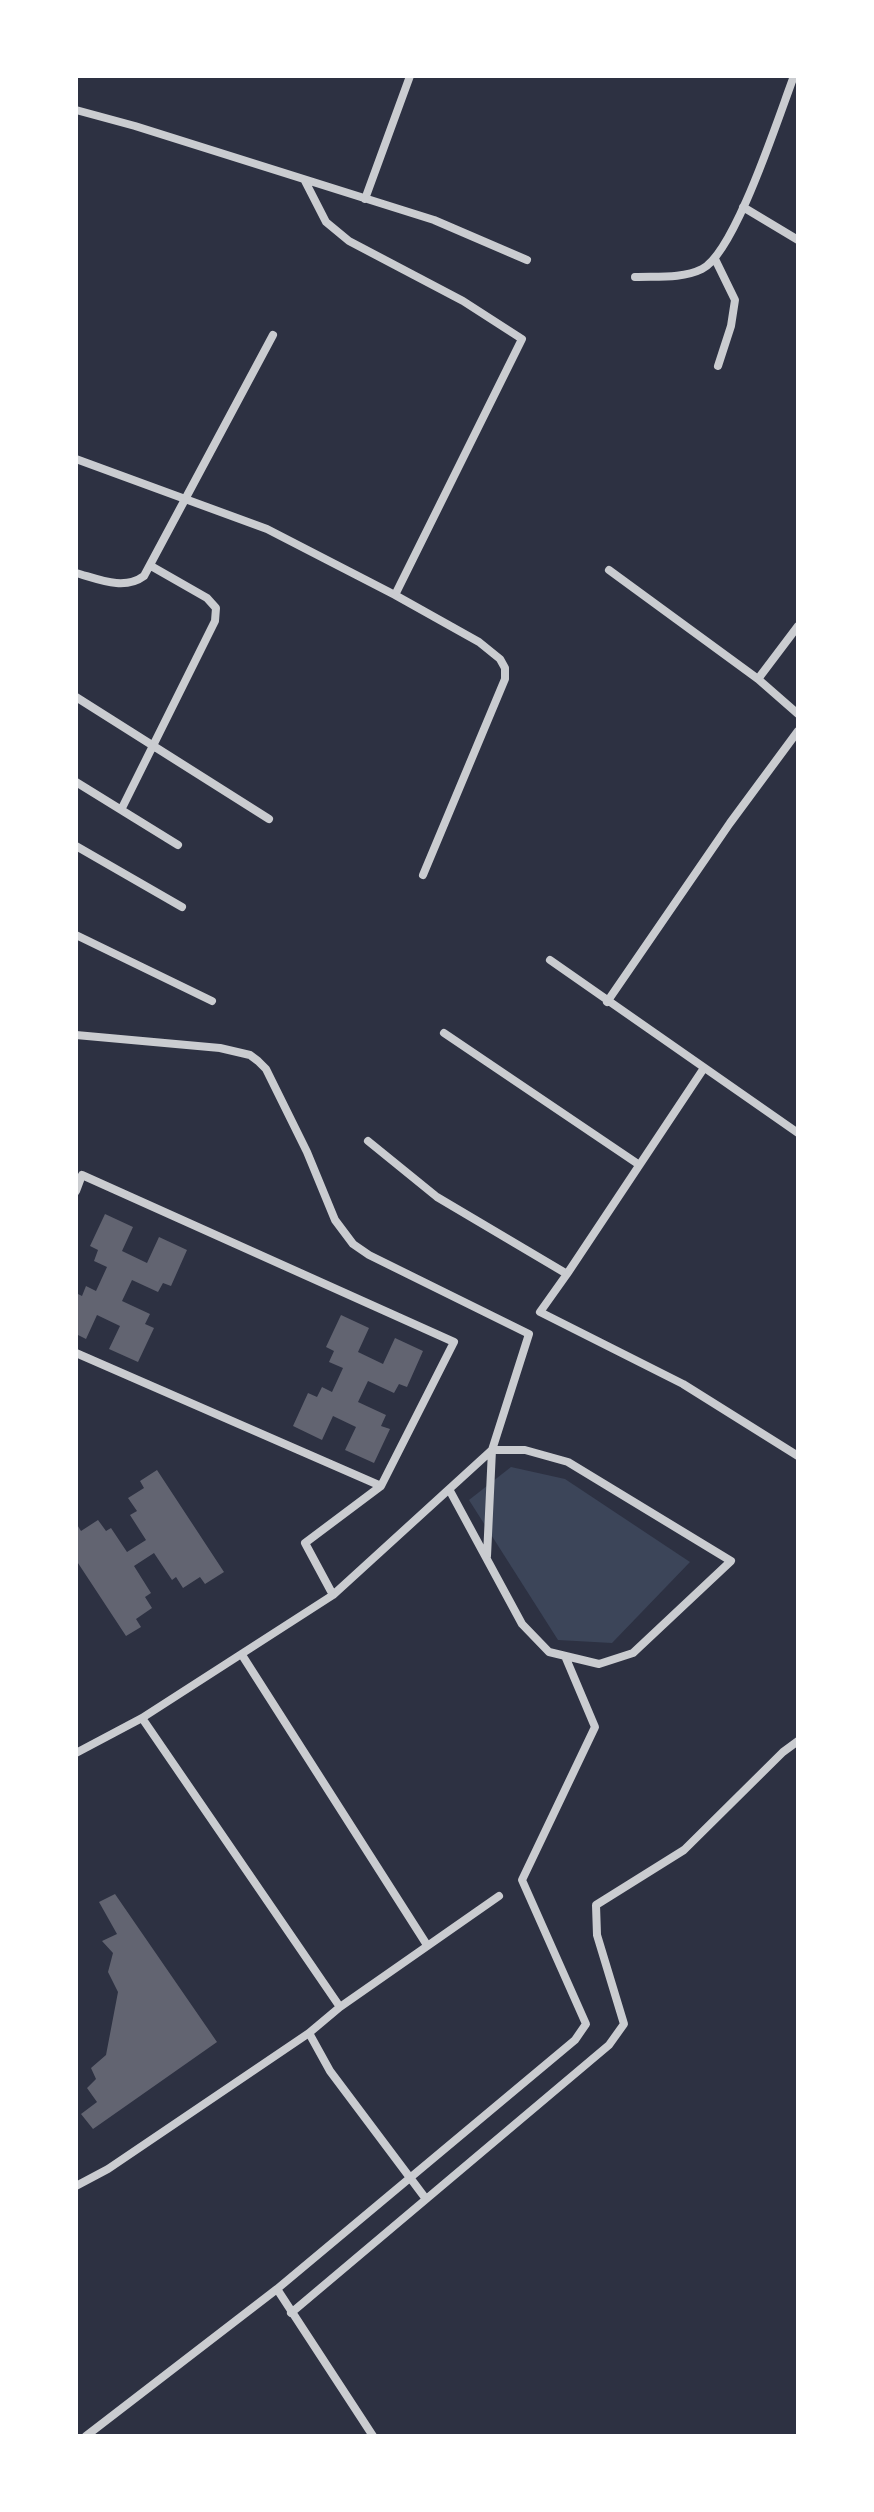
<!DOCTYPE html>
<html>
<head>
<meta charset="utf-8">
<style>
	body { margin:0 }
	#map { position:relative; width:874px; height:2512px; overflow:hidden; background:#2d3142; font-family:Literata,serif }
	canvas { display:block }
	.frame { position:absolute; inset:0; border:78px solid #fff; pointer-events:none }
</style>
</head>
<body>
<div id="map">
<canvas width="874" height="2512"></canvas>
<div class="frame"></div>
</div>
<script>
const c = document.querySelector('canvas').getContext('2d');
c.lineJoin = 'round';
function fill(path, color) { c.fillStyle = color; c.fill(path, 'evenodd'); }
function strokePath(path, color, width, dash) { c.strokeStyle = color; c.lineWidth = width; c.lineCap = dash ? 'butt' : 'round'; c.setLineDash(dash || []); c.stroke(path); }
const green = new Path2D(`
	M511,1467L565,1479L690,1562L612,1643L558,1640L469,1500Z`);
const building = new Path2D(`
	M105,1214L133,1227L122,1251L147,1263L159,1237L187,1250L171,1286L163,1283L158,1292L132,1280L122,1301L150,1314L145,1324L154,1328L138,1362L109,1349L120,1326L97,1315L86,1339L76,1334V1293L82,1296L86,1286L96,1291L107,1267L94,1261L98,1250L90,1246Z
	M341,1315L369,1328L358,1352L383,1364L395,1338L423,1351L407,1387L399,1384L394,1393L368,1381L358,1402L386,1415L381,1426L390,1429L374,1463L345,1450L356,1427L333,1416L322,1440L293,1426L308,1393L317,1397L322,1387L332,1392L343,1368L329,1362L334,1351L326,1347Z
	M157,1470L224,1572L205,1584L200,1577L183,1588L176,1577L172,1580L154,1553L134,1566L151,1593L145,1597L152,1608L136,1619L141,1627L126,1636L76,1560V1523L81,1531L98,1520L106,1531L111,1528L127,1552L146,1540L130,1515L137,1511L128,1498L144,1488L140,1481Z
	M115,1894L217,2042L93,2129L81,2114L97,2102L87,2088L96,2079L91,2068L106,2055L118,1992L108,1972L113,1953L102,1941L117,1934L99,1902Z`);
const minor = new Path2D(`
	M76,110L135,126L434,220L527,260
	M305,181L326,222L349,241L463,301L522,339L395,595
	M365,199L410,76
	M743,207L798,240
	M715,259L735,300L731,326L718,366
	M635,277C656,276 682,279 702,269C735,253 779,115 794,76
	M76,459L267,529L395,595L479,642L500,659L505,668V679L423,875
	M609,570L758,679L798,714
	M76,573C98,579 124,591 144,576L273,335
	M758,679L798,626
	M76,697L269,819
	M76,782L178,845
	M121,810L215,621L216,608L207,598L151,566
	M76,846L182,907
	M76,935L212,1001
	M550,960L798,1133
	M607,1002L730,823L798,731
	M444,1033L638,1164
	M76,1035L220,1048L250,1055L258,1061L266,1069L307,1152L335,1220L353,1244L369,1255L529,1334L492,1450L487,1556
	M704,1068L567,1274L540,1312L683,1384L798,1456
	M368,1141L437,1197L567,1274
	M76,1191L82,1175L454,1342L381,1486L305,1543L333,1595
	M76,1353L381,1486
	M242,1655L427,1945
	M142,1718L340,2007
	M76,1753L142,1718L333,1595L492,1450H525L568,1462L731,1561L633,1653L599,1664L549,1652L522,1624L450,1491
	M309,2033L330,2071L426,2199
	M76,2186L108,2169L309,2033L340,2007L499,1896
	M277,2289L373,2436
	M291,2313L609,2045L624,2024L597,1935L596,1905L684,1850L783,1752L798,1741
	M86,2436L277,2289L575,2040L586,2024L522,1880L595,1727L565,1656`);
fill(green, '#3c4559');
fill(building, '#626471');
strokePath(minor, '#caccd0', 8);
</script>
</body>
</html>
